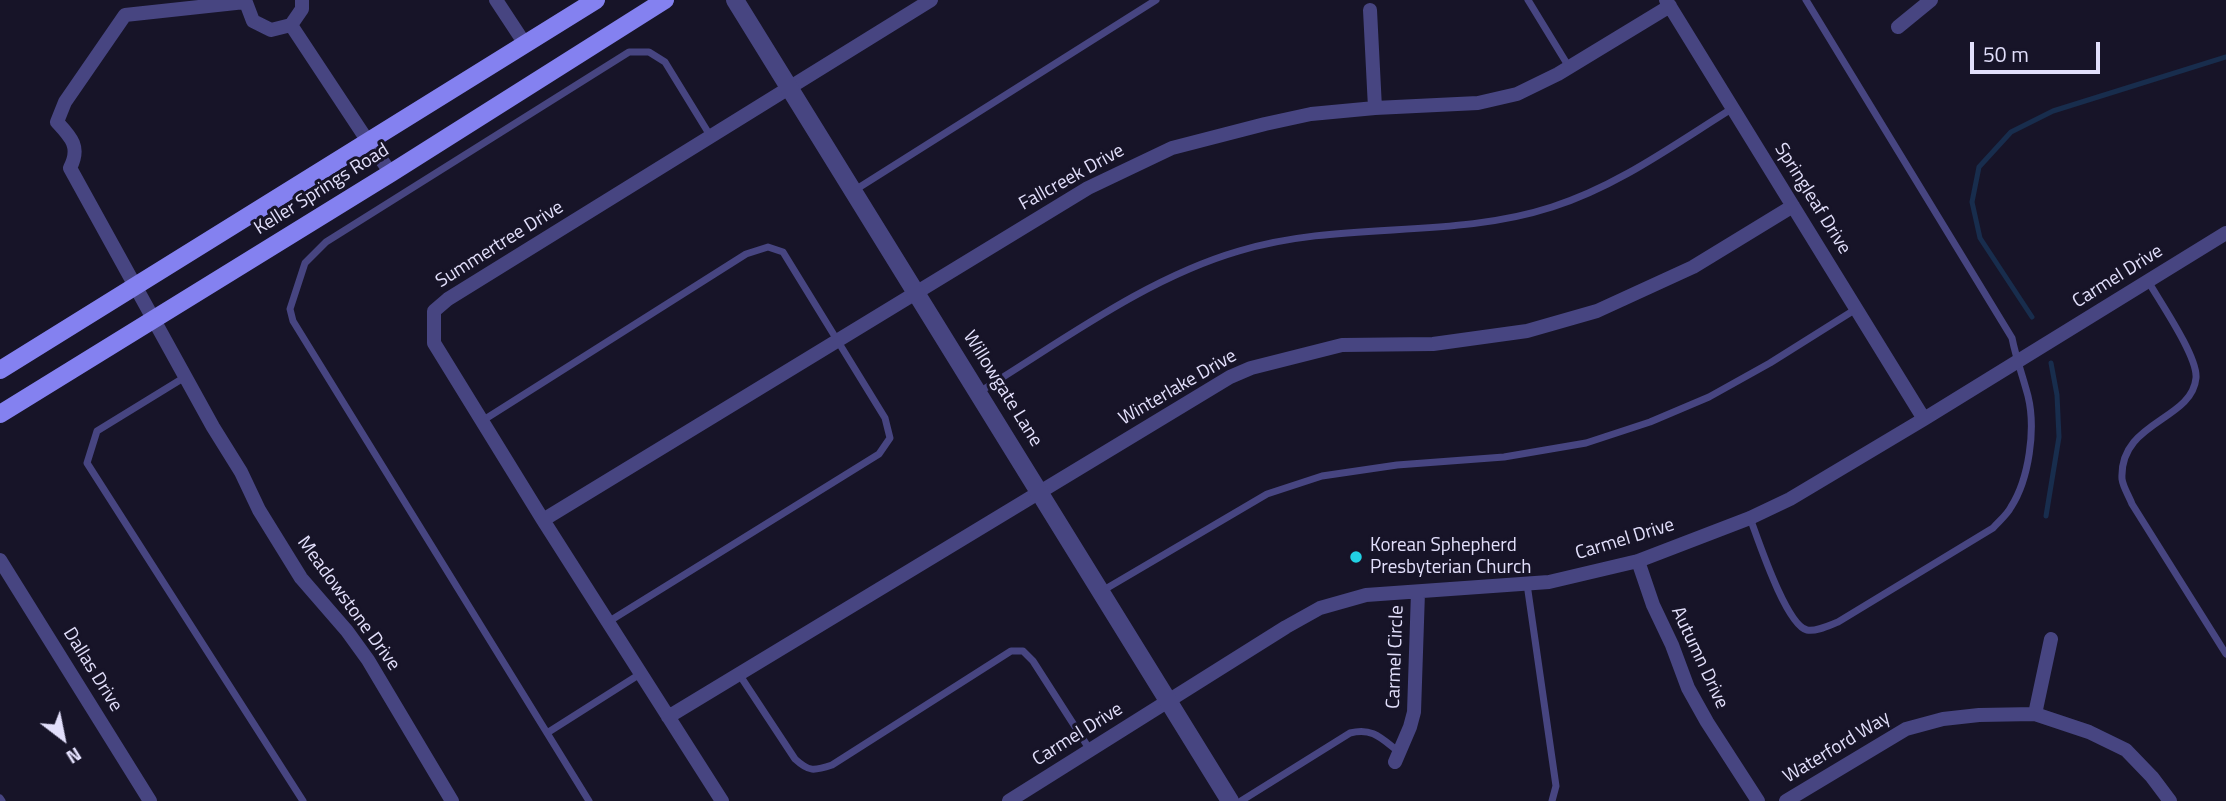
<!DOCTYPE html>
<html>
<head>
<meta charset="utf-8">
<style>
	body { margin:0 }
	#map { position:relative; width:2226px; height:801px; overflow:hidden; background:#171428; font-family:"Titillium Web",sans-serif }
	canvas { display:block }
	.north { position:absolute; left:28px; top:703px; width:70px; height:70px; -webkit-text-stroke:5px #171428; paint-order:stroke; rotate:148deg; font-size:19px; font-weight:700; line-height:28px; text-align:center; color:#e2dffb }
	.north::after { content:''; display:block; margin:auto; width:24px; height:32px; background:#e2dffb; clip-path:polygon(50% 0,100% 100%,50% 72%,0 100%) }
	.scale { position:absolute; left:1970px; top:42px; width:130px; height:32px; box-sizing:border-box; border:4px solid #e2dffb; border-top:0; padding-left:9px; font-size:21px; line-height:24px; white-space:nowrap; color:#e2dffb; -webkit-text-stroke:5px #171428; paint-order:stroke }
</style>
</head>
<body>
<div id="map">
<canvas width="2226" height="801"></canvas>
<div class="north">N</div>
<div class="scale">50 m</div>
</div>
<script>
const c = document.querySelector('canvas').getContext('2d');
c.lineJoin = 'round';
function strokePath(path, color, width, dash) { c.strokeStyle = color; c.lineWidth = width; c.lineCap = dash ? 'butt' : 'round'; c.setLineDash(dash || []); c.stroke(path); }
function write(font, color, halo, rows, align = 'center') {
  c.font = font + ' "Titillium Web",sans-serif'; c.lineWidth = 6; c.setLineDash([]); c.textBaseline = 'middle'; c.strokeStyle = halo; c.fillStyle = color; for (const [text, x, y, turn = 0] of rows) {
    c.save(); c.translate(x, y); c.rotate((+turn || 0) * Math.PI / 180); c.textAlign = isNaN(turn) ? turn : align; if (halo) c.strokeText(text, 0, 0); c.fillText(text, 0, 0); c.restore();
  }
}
const stream = new Path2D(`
	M2032,317L1980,238L1972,202L1979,167L2011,132L2053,111L2226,57
	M2046,516L2059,437L2057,395L2051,363`);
const service = new Path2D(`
	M1528,0L1569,67
	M855,190L1156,0
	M2148,281C2160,302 2198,357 2196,378C2192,421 2119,421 2122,479C2123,487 2129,496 2132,504L2226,654
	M185,377L97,431L87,463L303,801
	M979,392C1061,342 1146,278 1239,251C1341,220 1451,240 1552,207C1618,186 1675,144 1733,108
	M482,421L746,254L768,247L783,252L885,418L890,438L879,454L608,622
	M1750,518C1758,539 1786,625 1807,630C1816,632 1830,625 1838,622L1993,528C1999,521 2007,515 2011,507C2029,479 2036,429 2028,396C2023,377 2016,358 2012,338L1806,0
	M1527,584L1556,786L1552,801
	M1102,591L1267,494L1322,476L1397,465L1504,457L1586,443L1650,422L1709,397L1770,363L1856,309
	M739,674L795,759C809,772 814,771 832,765L1011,651H1023L1033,661L1090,750
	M547,733L640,674
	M0,798L2,801
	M589,801L293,321L290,309L305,263L326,242L629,52H649L665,62L711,137
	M1241,801L1350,733C1373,727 1382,739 1399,752`);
const minor = new Path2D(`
	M245,0L253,21L271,30L291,25L302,9V0
	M496,0L525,44
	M1666,0L1924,419
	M245,2L125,15L65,102L57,122C71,137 81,147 70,168L213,427L241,472L259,510L301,578L347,631L368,660L452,801
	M1370,10L1375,108
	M291,25L367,140L391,173
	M1898,27L1931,0
	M543,520L1088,188L1172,148L1265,124L1311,114L1375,108L1478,103L1517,94L1558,74L1670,6
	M0,560L150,801
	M1638,561L1653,605L1672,645L1688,688L1707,722L1758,801
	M2035,714L2051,639
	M668,717L1230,377L1251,368L1342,345L1433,344L1527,331L1597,311L1693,267L1793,206
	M1395,762L1410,727L1414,712L1418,592
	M722,801L543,520L434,343V311L448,299L931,0
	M1009,801L1286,627L1320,608L1366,595L1549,582L1638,561L1750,518L1790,499L1924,419L2226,233
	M1786,801L1906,729L1943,719L1979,715L2035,714L2089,732L2126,750L2152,777L2170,801`);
const tertiary = new Path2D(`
	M735,0L1230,801`);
const secondary = new Path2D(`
	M0,370L596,0
	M0,414L391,173L665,0`);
const markers = [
	[1356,557,7,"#22d1e4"]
];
const streetNames = [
	["Fallcreek Drive",1072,178,-29],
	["Keller Springs Road",322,190,-32],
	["Springleaf Drive",1812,199,58],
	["Summertree Drive",500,245,-32],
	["Carmel Drive",2118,277,-32],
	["Winterlake Drive",1178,388,-30],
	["Willowgate Lane",1002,389,58],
	["Carmel Drive",1625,540,-17],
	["Meadowstone Drive",348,604,54],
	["Carmel Circle",1396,657,-88],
	["Autumn Drive",1699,658,65],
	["Dallas Drive",92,670,58],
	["Carmel Drive",1078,735,-32],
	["Waterford Way",1837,748,-31]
];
const poiNames = [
	["Korean Sphepherd",1370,546],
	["Presbyterian Church",1370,568]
];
strokePath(stream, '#182d4d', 5);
strokePath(service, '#474581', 7);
strokePath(minor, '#474581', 14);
strokePath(tertiary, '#474581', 18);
strokePath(secondary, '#8481f0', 18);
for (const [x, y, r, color] of markers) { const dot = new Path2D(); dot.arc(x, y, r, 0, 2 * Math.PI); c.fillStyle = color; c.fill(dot); strokePath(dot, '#171428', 2.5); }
write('19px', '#e2dffb', '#171428', streetNames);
write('19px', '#e2dffb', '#171428', poiNames, 'left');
</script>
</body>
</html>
